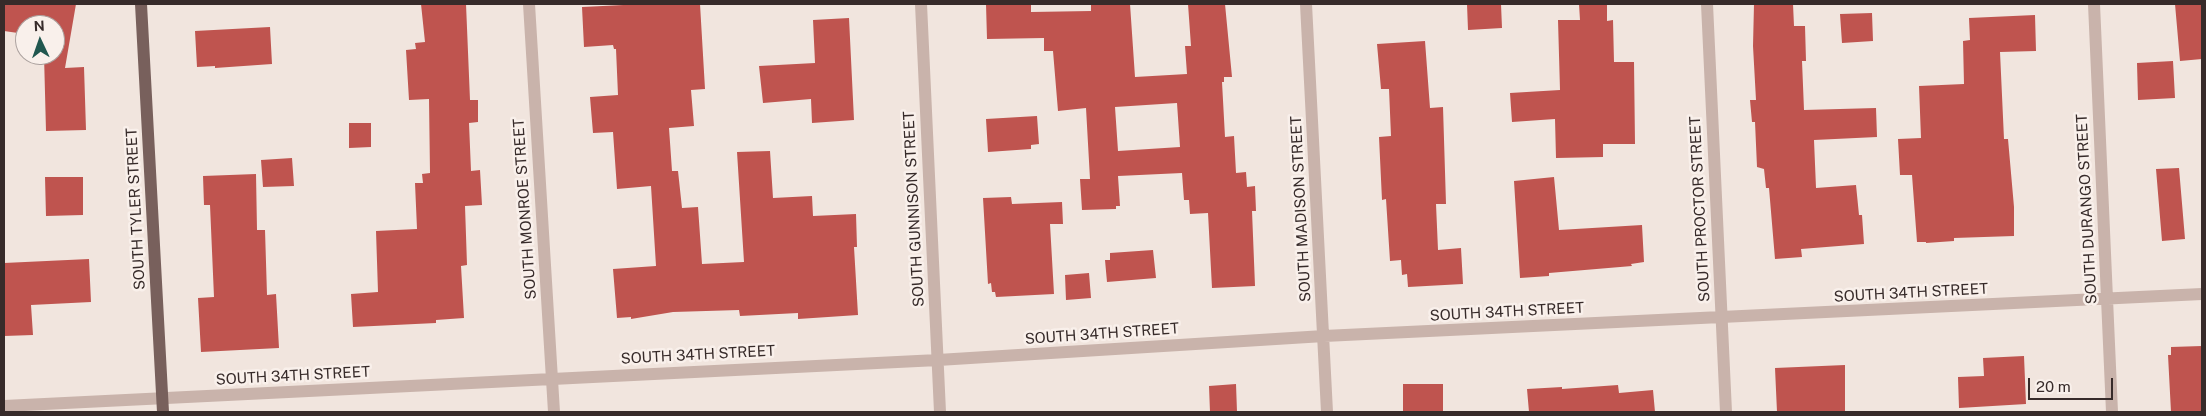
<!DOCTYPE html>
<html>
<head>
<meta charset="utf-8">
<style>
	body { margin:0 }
	#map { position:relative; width:2206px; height:416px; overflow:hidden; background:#f1e5de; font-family:"Public Sans",sans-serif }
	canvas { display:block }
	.frame { position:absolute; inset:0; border:5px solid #372b2a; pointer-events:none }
	.north { position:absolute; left:15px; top:15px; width:50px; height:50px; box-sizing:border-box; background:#f9f0eb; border:1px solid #aba19e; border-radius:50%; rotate:357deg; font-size:14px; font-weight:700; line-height:20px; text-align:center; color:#372b2a }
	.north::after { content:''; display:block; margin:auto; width:18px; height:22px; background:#21574f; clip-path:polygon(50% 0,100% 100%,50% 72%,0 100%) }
	.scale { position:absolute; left:2028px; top:378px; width:85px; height:22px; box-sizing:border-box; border:2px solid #372b2a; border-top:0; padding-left:6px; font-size:15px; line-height:18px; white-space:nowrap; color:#372b2a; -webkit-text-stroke:4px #f9f0eb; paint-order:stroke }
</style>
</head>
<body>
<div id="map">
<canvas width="2206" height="416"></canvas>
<div class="frame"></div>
<div class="north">N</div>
<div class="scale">20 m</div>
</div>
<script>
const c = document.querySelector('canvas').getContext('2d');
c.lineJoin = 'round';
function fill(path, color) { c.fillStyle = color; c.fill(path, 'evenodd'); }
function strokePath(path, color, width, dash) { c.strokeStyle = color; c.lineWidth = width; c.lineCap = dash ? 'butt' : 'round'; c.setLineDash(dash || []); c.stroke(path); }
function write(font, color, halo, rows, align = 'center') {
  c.font = font + ' "Public Sans",sans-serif'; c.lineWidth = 5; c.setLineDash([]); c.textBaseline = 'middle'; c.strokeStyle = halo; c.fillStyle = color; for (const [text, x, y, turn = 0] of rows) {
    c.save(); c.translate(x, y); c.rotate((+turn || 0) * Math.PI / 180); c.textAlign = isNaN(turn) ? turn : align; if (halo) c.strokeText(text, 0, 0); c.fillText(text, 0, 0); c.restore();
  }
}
const building = new Path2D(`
	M4,4H76L65,68L84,67L86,130L46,131L44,55H55V25H25V34L4,31Z
	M421,4H466L470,100H478V122L469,123L471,171L480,170L482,205L465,206L467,265L461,266L464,318L436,320V323L353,327L351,294L378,292L376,231L417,229L415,183H423L422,174L430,173L429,99L409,100L406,50L416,49L415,43L425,42Z
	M644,4H700L705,89L691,90L694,126L669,128L672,171H678L682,208L698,207L702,264L744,262L737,152L770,151L773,198L812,196L813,216L856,214L857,247H854L858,315L798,319V313L740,316L739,310L673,312L631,319V317L617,318L613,269L656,266L651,186L617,189L613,132L593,133L590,97L618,95L616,49H614L613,45L584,47L582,7Z
	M986,4H1031V12L1091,11V4H1130L1135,77L1187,74L1185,46H1191L1188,4H1225L1232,77H1224V82H1222L1225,137L1234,136L1236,173L1246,172L1247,187L1255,186L1256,211H1252L1255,286L1212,288L1208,213L1190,214L1189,200H1184L1182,173L1118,176L1120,206H1116V209L1082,210L1080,179H1090L1086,108L1058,111L1053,51H1044V38L987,39ZM1177,103L1180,147L1118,151L1115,107Z
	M1467,4H1501L1502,28L1468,30Z
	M1579,4H1607V21L1613,20L1614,62H1634L1635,144H1603V157L1556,158L1555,119L1512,122L1510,93L1560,90L1558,20H1580Z
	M1754,4H1793L1794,26H1805L1806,61H1802L1804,110L1876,108L1877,137L1814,140L1816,188L1856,185L1859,215H1862L1864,244L1801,249L1802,257L1775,259L1769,188H1766L1764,169L1757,167L1755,122H1752L1750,100H1756L1753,46Z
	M2175,4H2202V59L2180,61Z
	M1872,13L1873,41L1842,43L1840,14Z
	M2035,15L2036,51L2000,52L2004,139H2008L2014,207V236L1954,238V241L1926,243V242H1917L1912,175H1900L1898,139L1921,138L1919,86L1964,84L1963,41L1970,40L1969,18Z
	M849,18L854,120L812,123L811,99L763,103L759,66L815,63L813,20Z
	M270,27L272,64L215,68V66L197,67L195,31Z
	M1425,41L1430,108L1443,107L1446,204H1436L1438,250L1461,248L1463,284L1408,287L1407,274L1402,275L1401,260L1390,261L1386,199L1382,200L1379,137L1391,136L1389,89H1381L1377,44Z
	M2173,61L2175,98L2138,100L2137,63Z
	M1037,116L1039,144L1031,145V149L988,152L986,119Z
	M349,123H371V147L349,148Z
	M292,158L294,186L263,187L261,160Z
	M2179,168L2185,239L2162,241L2156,169Z
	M256,174L257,230H265L267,295L276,294L279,348L201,352L198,298L214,297L210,205H204L203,176Z
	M45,177H83V215L46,216Z
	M1554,177L1559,230L1642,225L1644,262L1631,264L1632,266L1549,273V276L1520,278L1514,181Z
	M1011,197L1012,204L1062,202L1063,224H1050L1054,294L996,297L995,292H992L991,283L988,284L983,198Z
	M1153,250L1156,278L1107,282L1105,260H1110V253Z
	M89,259L91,302L31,305L33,335L4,336V263Z
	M1089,273L1091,298L1066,300L1065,275Z
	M2202,346V412H2171L2168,355H2171V347Z
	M2024,356L2026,404L1959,408L1958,377L1984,376L1983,358Z
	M1845,365V412H1777L1775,368Z
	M1236,384L1237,412H1210L1209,386Z
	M1403,384H1443V412H1403Z
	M1618,385L1619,393L1653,390L1655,412H1529L1527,389L1562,387V389Z`);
const minor = new Path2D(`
	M529,4L554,412
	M921,4L940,412
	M1306,4L1327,412
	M1707,4L1726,412
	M2094,4L2112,412
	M4,406L938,360L1324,336L2202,294`);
const major = new Path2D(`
	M141,4L163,412`);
const streetNames = [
	["SOUTH TYLER STREET",136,209,-93],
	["SOUTH MONROE STREET",525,209,-94],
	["SOUTH GUNNISON STREET",914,209,-93],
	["SOUTH MADISON STREET",1301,209,-93],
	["SOUTH PROCTOR STREET",1700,209,-93],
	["SOUTH DURANGO STREET",2087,209,-93],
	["SOUTH 34TH STREET",1911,293,-3],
	["SOUTH 34TH STREET",1507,312,-3],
	["SOUTH 34TH STREET",1102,334,-4],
	["SOUTH 34TH STREET",698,355,-3],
	["SOUTH 34TH STREET",293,376,-3]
];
fill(building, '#bf544f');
strokePath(minor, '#c9b3ab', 12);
strokePath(major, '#78605c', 12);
write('15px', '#372b2a', '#f9f0eb', streetNames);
</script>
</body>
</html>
